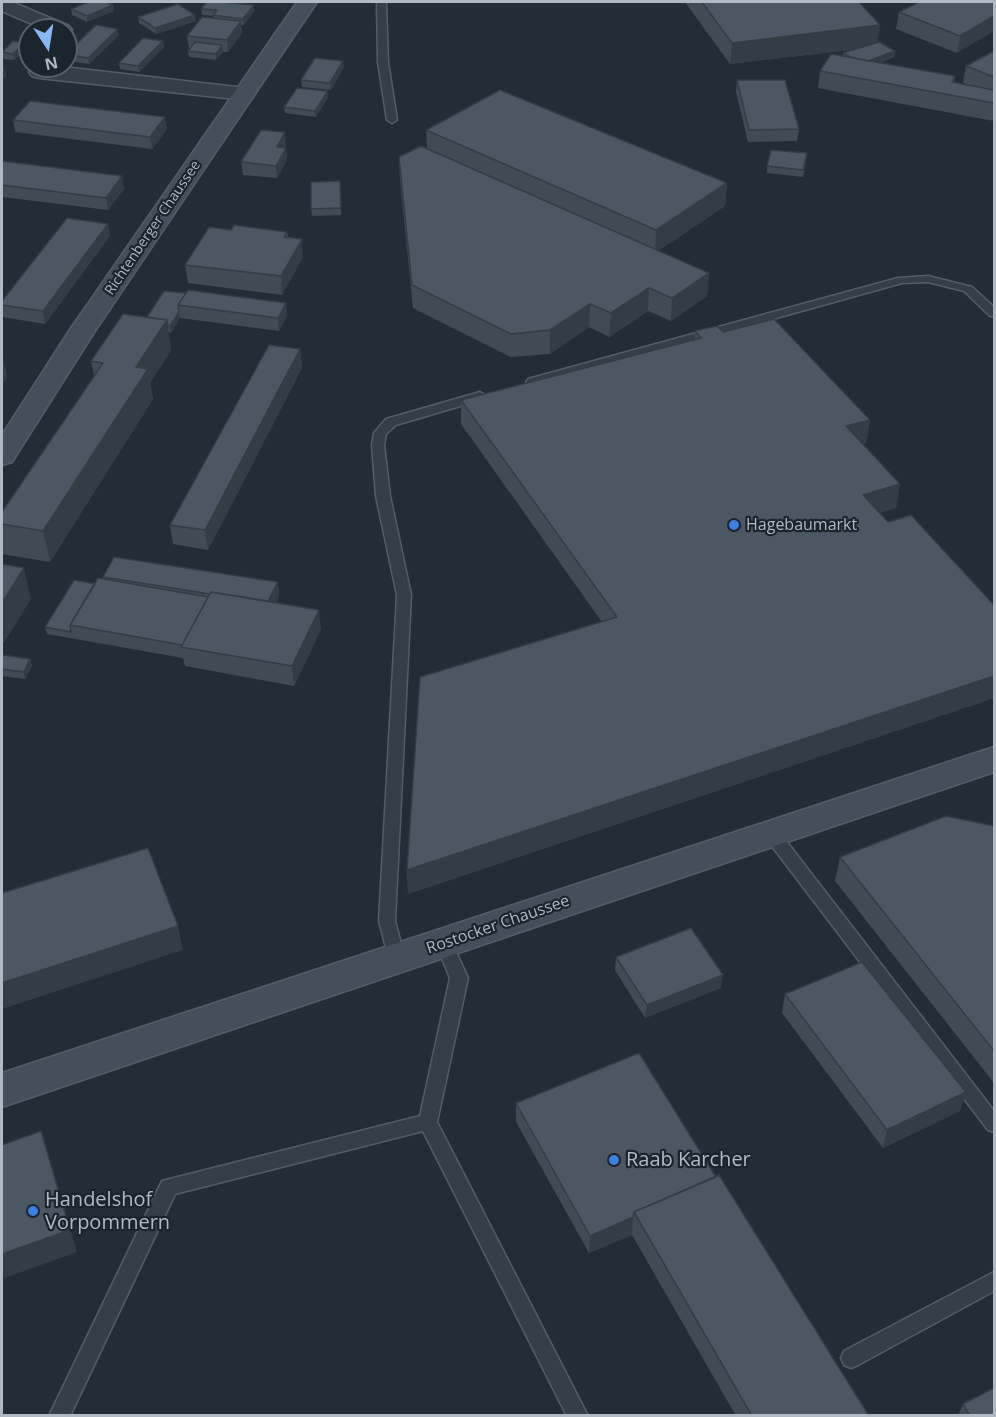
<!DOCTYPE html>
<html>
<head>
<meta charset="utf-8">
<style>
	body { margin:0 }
	#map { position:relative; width:996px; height:1417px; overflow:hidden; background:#232d38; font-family:"Open Sans",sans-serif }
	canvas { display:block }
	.frame { position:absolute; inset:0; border:3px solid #b1bac4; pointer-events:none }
	.north { position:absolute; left:18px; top:18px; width:60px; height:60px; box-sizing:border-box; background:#1c242d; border:2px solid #586069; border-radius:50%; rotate:168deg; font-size:16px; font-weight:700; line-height:24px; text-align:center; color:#b1bac4 }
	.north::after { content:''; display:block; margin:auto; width:21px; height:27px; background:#8bb7f0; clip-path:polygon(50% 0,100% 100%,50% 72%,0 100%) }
</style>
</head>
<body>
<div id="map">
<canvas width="996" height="1417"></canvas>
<div class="frame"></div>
<div class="north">N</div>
</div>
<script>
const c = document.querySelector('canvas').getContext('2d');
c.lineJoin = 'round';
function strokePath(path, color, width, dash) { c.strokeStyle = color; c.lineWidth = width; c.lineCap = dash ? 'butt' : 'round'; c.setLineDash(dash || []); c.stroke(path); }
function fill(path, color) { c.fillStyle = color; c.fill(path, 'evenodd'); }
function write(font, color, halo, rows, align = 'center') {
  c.font = font + ' "Open Sans",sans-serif'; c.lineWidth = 4.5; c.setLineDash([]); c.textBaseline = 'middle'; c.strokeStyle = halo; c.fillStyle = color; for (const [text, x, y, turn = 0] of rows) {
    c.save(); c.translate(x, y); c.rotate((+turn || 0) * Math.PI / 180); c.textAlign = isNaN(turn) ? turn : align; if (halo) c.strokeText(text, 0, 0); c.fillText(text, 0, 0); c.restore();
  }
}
const lane = new Path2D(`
	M377,2H386L388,62L397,120L392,123L387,120L378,62Z
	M928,276L972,287L994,307V316H990L964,291L928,282L902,283L536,385L532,386L526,382L528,379L898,278Z
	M480,392L486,396L484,399L396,425L386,434L384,445L390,496L411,595L395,921L405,959L403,964L397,966L391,964L389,959L379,921L397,595L376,496L372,445L374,433L386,419Z
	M771,827L777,829L994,1111V1132L988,1130L765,837L763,833L765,829Z
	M444,937L450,939L468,978L437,1122L588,1416H567L423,1131L175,1194L70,1416H49L162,1181L420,1116L450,978L436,944L438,939Z
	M994,1272V1291L858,1365L851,1368L844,1365L841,1358L844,1351Z`);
const street = new Path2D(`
	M2,2H12L69,26L72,30L66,35V30H46L2,11Z
	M34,66H55L245,88L252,90L255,94L252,98L245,100L39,78L32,76L29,72Z`);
const secondary = new Path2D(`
	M297,2H317L95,331L12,462L2,465V435L69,331Z
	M994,747V772L2,1107V1073Z`);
const wall = new Path2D(`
	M194,2H221L254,11L244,25H241L242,33L228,52H223L216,60L189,57L188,51L190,48H189L187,36L214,18L213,16L202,15L201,9L205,3Z
	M685,2H859L877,42L895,51L894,57L879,63L955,76L954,83L968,85L963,83L966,66L994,51V121L818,88L820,71L843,56V53L856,49L730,64Z
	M994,2L957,53L896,29L899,12Z
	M113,5L114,11L87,22L72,15L71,9Z
	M138,17L196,21L156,34L139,23Z
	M119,35L89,64L67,61L66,54Z
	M163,41L164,47L139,72L120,69L119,63Z
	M24,43L25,49L14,60L3,59L2,52Z
	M344,67L331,90L302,87L301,80Z
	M737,80L799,129L797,141L748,142L736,92Z
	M328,97L316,117L285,113L284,107Z
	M13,120L167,129L152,149L15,132Z
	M426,130L727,183L725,206L658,251L709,273L707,296L671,321L648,311L609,337L589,327L550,354L511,357L413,308L400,180L399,157L427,148Z
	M286,145L285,148H286L287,160L277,178L243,175L241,162Z
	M806,160L803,177L767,173V166Z
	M2,161L124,189L108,210L2,197Z
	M340,181L341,215L312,216L311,209Z
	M231,230L287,232L288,237L303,257L282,295L188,283L185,265Z
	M110,236L45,324L2,317V301Z
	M164,291L286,303L287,316L279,331L180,318L171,333L168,332L171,350L150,383L153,399L50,562L2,554V512L94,376L91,361L147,317Z
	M695,331L723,332L870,420L866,443L863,444L900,484L896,508L879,513L888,522L994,605V698L408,894L407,870L602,622L461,424V400L695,340Z
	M300,349L302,368L208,550L173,544L170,525Z
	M103,577L278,582L279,595L276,603L321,629L294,686L185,666L183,658L47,634L45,627L95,584L103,579Z
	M2,657L30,659L32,666L25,679L2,676Z
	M994,826V1083L835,881L840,857Z
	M616,957L721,988L645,1018L615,970Z
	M785,994L960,1111L883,1148L782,1013Z
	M516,1103L716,1177L869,1416H736L632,1235L589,1253L516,1122Z
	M963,1404L994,1416H958Z`);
const shadedWall = new Path2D(`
	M113,5L114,11L87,22V16Z
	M254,5V11L244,25L243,19Z
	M195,15L196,21L156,34L155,28Z
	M994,16V31L957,53L960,36Z
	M241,21L242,33L228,52L227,40Z
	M880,25L877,47L730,64L732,43Z
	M118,29L119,35L89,64L88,58Z
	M163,41L164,47L139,72L138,66Z
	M24,43L25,49L14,60L13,54Z
	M222,45L223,52L216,60V54Z
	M895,51L894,57L859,69L860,63Z
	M3,59L6,76L2,82V60Z
	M343,61L344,67L331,90L330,83Z
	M328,91V97L316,117L315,111Z
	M165,117L167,129L152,149L150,137Z
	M285,132L286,145L278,159L277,147Z
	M286,148L287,160L277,178L276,166Z
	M122,176L124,189L108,210L106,198Z
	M727,183L725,206L655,253L656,230Z
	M108,224L110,236L45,324L43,311Z
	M302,239L303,257L282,295L281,276Z
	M709,273L707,296L671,321L672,298Z
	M649,288L648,311L609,337L611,313Z
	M286,303L287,316L279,331L278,318Z
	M590,304L589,327L550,354V330Z
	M179,312L180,318L171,333L170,326Z
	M167,320L171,350L150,383L153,399L50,562L43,531L136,367Z
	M300,349L302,368L208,550L205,530Z
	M2,350L7,377L2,386Z
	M870,420L866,443L842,450L846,426Z
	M900,484L896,508L859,519L863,495Z
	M24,568L31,599L2,646V603Z
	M278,582L279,595L269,616L267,602Z
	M319,610L321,629L294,686L292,666Z
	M30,659L32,666L25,679L24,672Z
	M994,676V698L408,894L407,870Z
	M178,926L183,950L2,1009V983Z
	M723,975L721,988L645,1018L647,1005Z
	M966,1092L960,1111L883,1148L887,1130Z
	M48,1154L77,1252L2,1279V1254Z
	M633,1217L632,1235L589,1253L590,1236Z`);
const building = new Path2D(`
	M88,2H106L113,5L87,16L71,9Z
	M207,2H221L254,5L243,19L213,15L217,10L201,9Z
	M702,2H859L880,25L732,43Z
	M919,2H994V16L960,36L899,12Z
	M178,4L195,15L155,28L138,17Z
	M202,17L241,21L227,40L187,36Z
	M96,25L118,29L88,58L66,54Z
	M143,38L163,41L138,66L119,63Z
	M13,41L24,43L13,54L2,52Z
	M195,42L222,45L216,54L188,51Z
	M879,42L895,51L868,61L850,57L843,53Z
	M994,51V77L966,66Z
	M831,54L955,76L952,82L994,90V103L820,71Z
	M315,58L343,61L330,83L301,80Z
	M737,80H785L799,129L749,130Z
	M297,88L328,91L315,111L284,107Z
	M500,90L727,183L656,230L426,130Z
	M30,101L165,117L150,137L13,120Z
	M261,130L285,132L277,147L286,148L276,166L241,162Z
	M421,146L709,273L672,298L649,288L611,313L590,304L550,330L511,334L412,285L399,157Z
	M771,150L807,153L803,170L767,166Z
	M2,161L122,176L106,198L2,185Z
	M340,181L341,208L311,209V182Z
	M67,218L108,224L43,311L2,305V301Z
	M234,225L287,232L284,237L302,239L281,276L185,265L209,227L231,230Z
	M188,290L286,303L278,318L178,305Z
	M164,291L186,293L178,305L179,312L170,326H168L167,320L147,317Z
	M123,314L167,320L136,367L148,369L43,531L2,524V512L103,363L91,361Z
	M774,319L870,420L846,426L900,484L863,495L888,522L911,515L994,605V676L407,870L420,677L617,617L461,400L701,338L695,331L717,326L723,332Z
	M269,345L300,349L205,530L170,525Z
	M114,557L278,582L268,601L211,592L210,594L103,577Z
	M2,564L24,568L2,603Z
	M98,578L208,597L182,645L70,625Z
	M74,580L95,584L70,625L71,632L45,627Z
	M211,592L319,610L292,666L181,647Z
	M3,655L30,659L24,672L2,669V657Z
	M946,816L994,826V1051L840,857Z
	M148,848L178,926L2,983V893Z
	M691,928L723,975L647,1005L616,957Z
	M862,962L966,1092L887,1130L785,994Z
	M639,1053L716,1177L634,1212L633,1217L590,1236L516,1103Z
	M41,1131L70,1230L2,1254V1145Z
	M719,1175L869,1416H752L634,1212Z
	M994,1388V1416H970L963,1404Z`);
const markers = [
	[734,525,6,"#3f7fe0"],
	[614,1160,6,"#3f7fe0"],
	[33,1211,6,"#3f7fe0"]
];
const farStreetnames = [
	["Richtenberger Chaussee",153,228,-56]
];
const poiNames = [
	["Hagebaumarkt",746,525]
];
const streetNames = [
	["Rostocker Chaussee",498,925,-19]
];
const nearPoinames = [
	["Raab Karcher",626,1160],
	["Handelshof",45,1200],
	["Vorpommern",45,1223]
];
strokePath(lane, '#545d66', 3);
strokePath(street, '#545d66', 3);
strokePath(secondary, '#545d66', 3);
fill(lane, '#363f48');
fill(street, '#363f48');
fill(secondary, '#454e5b');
fill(wall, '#404b55');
fill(shadedWall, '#343d45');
fill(building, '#4b5763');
strokePath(building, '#343d45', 1.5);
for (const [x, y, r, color] of markers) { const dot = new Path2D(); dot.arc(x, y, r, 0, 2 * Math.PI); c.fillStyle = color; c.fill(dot); strokePath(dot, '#1c242d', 2); }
write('14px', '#b1bac4', '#1c242d', farStreetnames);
write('16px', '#b1bac4', '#1c242d', poiNames, 'left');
write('16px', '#b1bac4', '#1c242d', streetNames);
write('20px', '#b1bac4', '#1c242d', nearPoinames, 'left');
</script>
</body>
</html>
